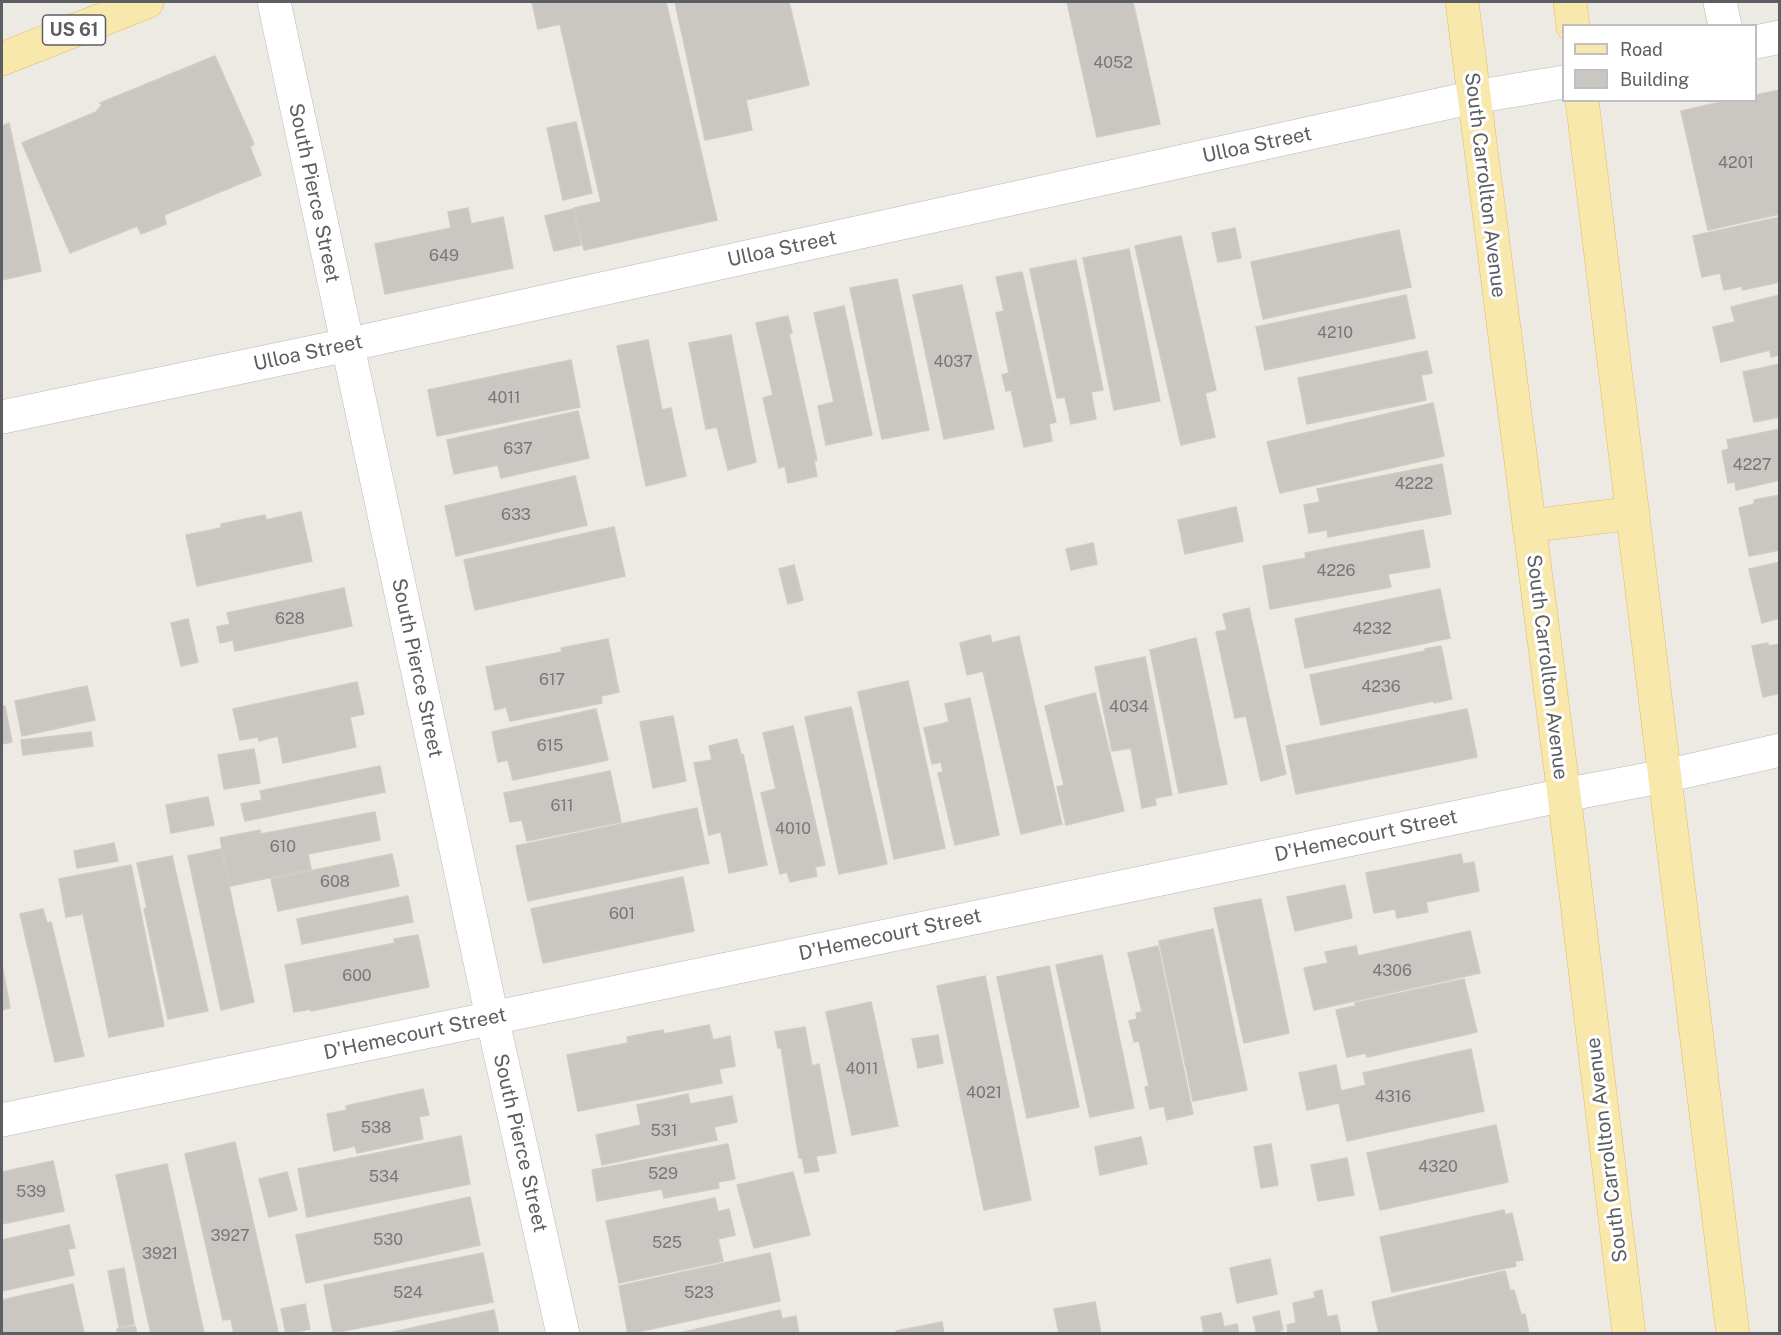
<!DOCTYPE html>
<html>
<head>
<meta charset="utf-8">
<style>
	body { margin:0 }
	#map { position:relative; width:1781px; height:1335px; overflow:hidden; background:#eceae2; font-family:"Public Sans",sans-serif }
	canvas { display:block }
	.frame { position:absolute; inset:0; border:3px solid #5b5e62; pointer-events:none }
	.legend { position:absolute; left:1562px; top:24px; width:195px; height:78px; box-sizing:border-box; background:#fff; border:2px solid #bdbfc0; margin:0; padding:8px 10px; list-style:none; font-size:18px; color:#5b5e62 }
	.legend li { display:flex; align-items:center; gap:12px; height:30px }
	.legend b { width:30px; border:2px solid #bdbfc0 }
</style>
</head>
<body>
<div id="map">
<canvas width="1781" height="1335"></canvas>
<div class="frame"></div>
<ul class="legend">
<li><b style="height:8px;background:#f8e8ac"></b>Road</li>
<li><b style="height:16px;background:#cac6c2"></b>Building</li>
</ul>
</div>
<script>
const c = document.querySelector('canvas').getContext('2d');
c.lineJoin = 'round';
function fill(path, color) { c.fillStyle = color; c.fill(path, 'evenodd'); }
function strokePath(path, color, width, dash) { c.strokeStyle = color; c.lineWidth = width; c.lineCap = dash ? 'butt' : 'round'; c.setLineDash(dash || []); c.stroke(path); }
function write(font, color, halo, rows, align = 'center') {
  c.font = font + ' "Public Sans",sans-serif'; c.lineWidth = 6; c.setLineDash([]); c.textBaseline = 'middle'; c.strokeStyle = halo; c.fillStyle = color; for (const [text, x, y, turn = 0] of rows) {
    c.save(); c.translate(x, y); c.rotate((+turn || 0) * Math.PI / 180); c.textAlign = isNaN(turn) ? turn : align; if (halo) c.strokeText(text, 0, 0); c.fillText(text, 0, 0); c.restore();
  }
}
const building = new Path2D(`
	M532,2H666L717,220L584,250L574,208L601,202L560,24L538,29Z
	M675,2H789L809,85L746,100L752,130L705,140Z
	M1067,2H1133L1160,124L1097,137Z
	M215,56L254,144L250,147L261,175L164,215L166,224L141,234L137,226L70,253L22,143L96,112L102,105L100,103Z
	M1780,90V214L1708,230L1681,111L1730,100H1756V95Z
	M576,122L592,193L563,200L547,128Z
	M9,123L41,271L2,280V126Z
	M468,208L471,224L503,217L513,268L385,294L375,244L451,228L448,212Z
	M573,209L581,245L554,251L545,216Z
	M1780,217V282L1742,290V286L1724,290L1720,273L1702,277L1693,236Z
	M1235,228L1241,258L1218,262L1212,233Z
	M1399,230L1411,287L1263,319L1251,262Z
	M1181,236L1216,390L1205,393L1215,437L1181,445L1135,246Z
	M1129,249L1160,401L1114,410L1083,258Z
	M1076,260L1103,390L1091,392L1096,419L1071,424L1065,397L1057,398L1030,269Z
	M1022,272L1056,422L1049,424L1052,441L1024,447L1011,390L1006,391L1002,375L1009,373L996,313L1004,311L996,277Z
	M897,279L929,430L882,439L850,288Z
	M962,285L994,429L944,439L913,295Z
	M1406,295L1415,338L1265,370L1256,327Z
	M1780,295V355L1771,357L1770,350L1721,362L1713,327L1735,322L1731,307Z
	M844,306L872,435L826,445L818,406L834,402L814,313Z
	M788,316L792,333L789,334L817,460L814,461L817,476L788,483L785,466L779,468L763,398L773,395L756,323Z
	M731,335L756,462L728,470L717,427L706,429L689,343Z
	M648,340L662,410L671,408L686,476L646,486L617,346Z
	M1427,351L1432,373L1421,375L1426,400L1307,424L1298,378Z
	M571,360L580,407L437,436L428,390Z
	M1780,364V417L1754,422L1743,372Z
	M1433,403L1444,456L1280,493L1267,442Z
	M578,411L589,458L501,478L498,465L454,474L447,440Z
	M1780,429V480L1736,490L1735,482L1728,483L1722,451L1729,449L1727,440Z
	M1442,464L1451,514L1328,537L1327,530L1309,533L1304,505L1320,502L1317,489Z
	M575,476L587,525L456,556L445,506Z
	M1780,495V550L1749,556L1739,508L1754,504V500Z
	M1236,507L1243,541L1185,554L1178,520Z
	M301,512L312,561L197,586L186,535L221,528V524L265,515L266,520Z
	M614,527L625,576L475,610L464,560Z
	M1423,530L1430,567L1388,574L1391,587L1270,609L1263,566L1306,558L1305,553Z
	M1093,543L1097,564L1071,570L1066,549Z
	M1780,562V618L1762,623L1749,569Z
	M794,565L803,600L788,604L779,569Z
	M344,588L352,626L235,651L233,640L220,643L217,627L230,624L227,613Z
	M1440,589L1450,638L1305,668L1295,619Z
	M1249,608L1286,774L1261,781L1246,716L1235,718L1216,632L1227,630L1223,614Z
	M188,619L198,662L181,666L171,623Z
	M990,635L992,643L1019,636L1062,824L1021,834L983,671L967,675L960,643Z
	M1196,638L1227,784L1179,793L1150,650Z
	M608,639L619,692L601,696L602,703L510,721L506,707L495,710L486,667L562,652L561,648Z
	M1768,643V646L1780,644V693L1763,697L1752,646Z
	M1441,646L1452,699L1434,703L1433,701L1321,725L1310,675L1425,651V649Z
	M1145,657L1172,795L1155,798L1156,805L1142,808L1131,748L1112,751L1095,667Z
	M908,681L945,848L894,859L858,692Z
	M357,682L364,714L350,717L356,747L283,763L278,736L259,741L258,737L240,740L233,709Z
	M87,686L95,720L22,736L15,701Z
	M1095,693L1124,811L1066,825L1057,787L1064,785L1045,706Z
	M970,698L999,835L955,845L938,773L943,772L941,762L932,764L924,728L949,722L945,704Z
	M5,706L12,742L2,744V707Z
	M851,707L887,864L839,874L805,717Z
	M596,709L608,760L513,780L508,760L498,762L492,732Z
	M1467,709L1477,757L1296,794L1286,746Z
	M673,716L686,781L653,788L640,722Z
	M793,726L825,865L815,867L817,876L790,882L787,872L780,874L761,793L776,789L763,733Z
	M91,732L93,746L23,755L21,740Z
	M737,739L741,755L743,754L767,865L729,873L721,832L709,835L694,763L712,760L709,746Z
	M254,749L260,783L224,789L218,755Z
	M380,766L385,792L245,821L241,804L262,800L260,791Z
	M610,771L621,822L527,841L522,820L510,822L504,793Z
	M208,797L214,825L171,833L166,805Z
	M697,808L709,863L528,901L516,846Z
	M375,812L380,840L308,854L311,869L230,886L220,838L260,830L261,834Z
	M114,843L118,861L77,868L74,851Z
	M221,849L254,1002L221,1010L188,856Z
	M392,854L399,886L278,911L271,879Z
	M1461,854L1463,864L1474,862L1479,891L1426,902L1428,912L1397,918L1395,909L1374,913L1366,873Z
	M172,856L208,1011L168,1019L144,909L147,908L137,863Z
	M131,865L164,1026L109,1037L83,914L66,917L59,879Z
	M683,877L694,931L543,963L531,909Z
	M1345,885L1352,918L1295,931L1287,897Z
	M408,896L413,922L302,944L297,919Z
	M1261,899L1289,1033L1244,1043L1214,908Z
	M43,909L47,923L51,922L84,1056L55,1062L20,914Z
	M1213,929L1247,1090L1193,1101L1159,941Z
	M1470,931L1480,973L1314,1010L1304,968L1328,963L1325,952L1356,946L1358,956Z
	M418,935L429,987L311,1011V1009L294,1012L285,965L395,943L394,939Z
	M1158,946L1193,1114L1167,1120L1164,1106L1150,1109L1145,1087L1149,1086L1139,1041L1134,1042L1129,1021L1137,1019L1136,1013L1142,1012L1128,953Z
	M1102,955L1134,1108L1090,1117L1056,965Z
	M2,964L10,1008L2,1010Z
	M1049,966L1079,1107L1027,1118L997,977Z
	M985,976L1031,1200L984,1210L937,986Z
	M1464,979L1477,1032L1367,1057L1366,1053L1347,1057L1336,1010L1355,1006V1003Z
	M871,1002L898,1126L852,1135L826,1012Z
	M709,1025L713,1040L730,1036L735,1066L719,1069L722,1083L578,1111L567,1055L628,1043L627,1037L663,1030L664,1034Z
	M805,1027L812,1066L819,1064L836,1153L816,1156L819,1171L805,1173L802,1158H799L781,1048H778L775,1032Z
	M938,1035L943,1063L918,1068L912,1039Z
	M1471,1049L1484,1111L1347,1141L1339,1103L1307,1110L1299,1073L1336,1065L1341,1091L1366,1085L1363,1073Z
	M423,1089L429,1115L419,1117L423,1139L357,1153L355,1146L334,1151L327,1114L347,1110L346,1106Z
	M688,1094L690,1104L732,1096L737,1122L714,1127L717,1140L602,1165L596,1135L641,1125L637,1105Z
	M1496,1125L1508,1182L1380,1210L1367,1153Z
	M461,1136L470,1184L307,1217L298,1169Z
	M1141,1137L1147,1164L1100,1175L1095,1147Z
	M235,1142L278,1332L272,1334H234L231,1319L223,1320L185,1154Z
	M728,1144L735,1179L718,1182L719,1188L664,1198L662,1189L597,1201L592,1170Z
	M1271,1144L1278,1185L1261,1188L1254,1147Z
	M1347,1158L1354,1195L1318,1201L1311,1165Z
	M53,1161L64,1211L2,1224V1172Z
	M167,1164L204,1333L201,1334H151L116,1175Z
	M287,1172L297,1210L269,1217L259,1179Z
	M793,1172L810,1235L754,1248L737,1185Z
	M470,1197L480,1245L306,1283L296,1235Z
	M715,1198L718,1212L729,1209L735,1235L718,1239L723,1261L619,1283L606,1221Z
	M1504,1210L1505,1215L1512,1213L1523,1260L1515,1261L1516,1266L1392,1292L1380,1237Z
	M69,1225L75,1248L68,1249L74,1275L2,1291V1240Z
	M483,1253L493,1302L333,1333L324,1285Z
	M770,1253L780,1301L628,1334L619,1286Z
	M1270,1259L1277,1294L1237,1303L1230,1268Z
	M124,1268L134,1324L119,1327L108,1271Z
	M1505,1271L1510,1291L1514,1290L1521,1315L1525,1314L1529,1334H1379L1372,1302Z
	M73,1284L84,1333L2,1334V1300Z
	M1322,1290L1327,1317L1337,1315L1341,1334H1288L1287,1325L1296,1323L1293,1303L1315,1298L1314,1292Z
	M1095,1302L1101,1334H1059L1054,1309Z
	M305,1304L310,1329L286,1334L281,1309Z
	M494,1310L499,1334H384Z
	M780,1310L782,1319L796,1316L799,1334H675Z
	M1279,1311L1283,1330H1280L1281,1334H1257L1253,1317Z
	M1221,1313L1224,1327L1237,1324L1239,1334H1201L1204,1333L1201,1317Z
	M942,1322L944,1334H897L896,1331Z
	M135,1326L137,1334H118L117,1329Z`);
const minor = new Path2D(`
	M274,2L492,1017L563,1334
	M1720,2L1725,26
	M1756,42L1780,37
	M2,417L347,345L1474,97L1564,82
	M2,1120L1564,795L1665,776L1780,750`);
const major = new Path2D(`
	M1462,2L1564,795L1629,1334
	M1570,2L1573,26
	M2,59L147,2
	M1582,100L1733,1334
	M1529,526L1633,513`);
const numberNames = [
	["4052",1113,63],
	["4201",1736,163],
	["649",444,256],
	["4210",1335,333],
	["4037",953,362],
	["4011",504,398],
	["637",518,449],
	["4227",1752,465],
	["4222",1414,484],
	["633",516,515],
	["4226",1336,571],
	["628",290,619],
	["4232",1372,629],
	["617",552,680],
	["4236",1381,687],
	["4034",1129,707],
	["615",550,746],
	["611",562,806],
	["4010",793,829],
	["610",283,847],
	["608",335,882],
	["601",622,914],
	["4306",1392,971],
	["600",357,976],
	["4011",862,1069],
	["4021",984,1093],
	["4316",1393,1097],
	["538",376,1128],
	["531",664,1131],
	["4320",1438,1167],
	["529",663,1174],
	["534",384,1177],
	["539",31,1192],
	["3927",230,1236],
	["530",388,1240],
	["525",667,1243],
	["3921",160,1254],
	["524",408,1293],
	["523",699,1293]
];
const shields = [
	[74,30,63]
];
const shieldNames = [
	["US 61",74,30]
];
const streetNames = [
	["Ulloa Street",1257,145,-12],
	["South Carrollton Avenue",1485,185,83],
	["South Pierce Street",314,193,78],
	["Ulloa Street",782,249,-12],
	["Ulloa Street",308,353,-12],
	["South Carrollton Avenue",1547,667,83],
	["South Pierce Street",417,668,78],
	["D'Hemecourt Street",1366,836,-12],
	["D'Hemecourt Street",890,935,-12],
	["D'Hemecourt Street",415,1034,-12],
	["South Pierce Street",520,1143,77],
	["South Carrollton Avenue",1607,1150,-97]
];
fill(building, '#cac6c2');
strokePath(building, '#d0cbc1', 1.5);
strokePath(minor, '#b5b8bc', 34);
strokePath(major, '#e5bb62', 34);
strokePath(minor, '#fff', 33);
strokePath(major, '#f8e8ac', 33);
write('16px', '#77787a', null, numberNames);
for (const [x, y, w] of shields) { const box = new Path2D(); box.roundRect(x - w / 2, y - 15, w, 30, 4.5); c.fillStyle = '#fff'; c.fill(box); strokePath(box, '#5b5e62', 1.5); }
write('bold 18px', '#5b5e62', null, shieldNames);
write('20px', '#5b5e62', '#fff', streetNames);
</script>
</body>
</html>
